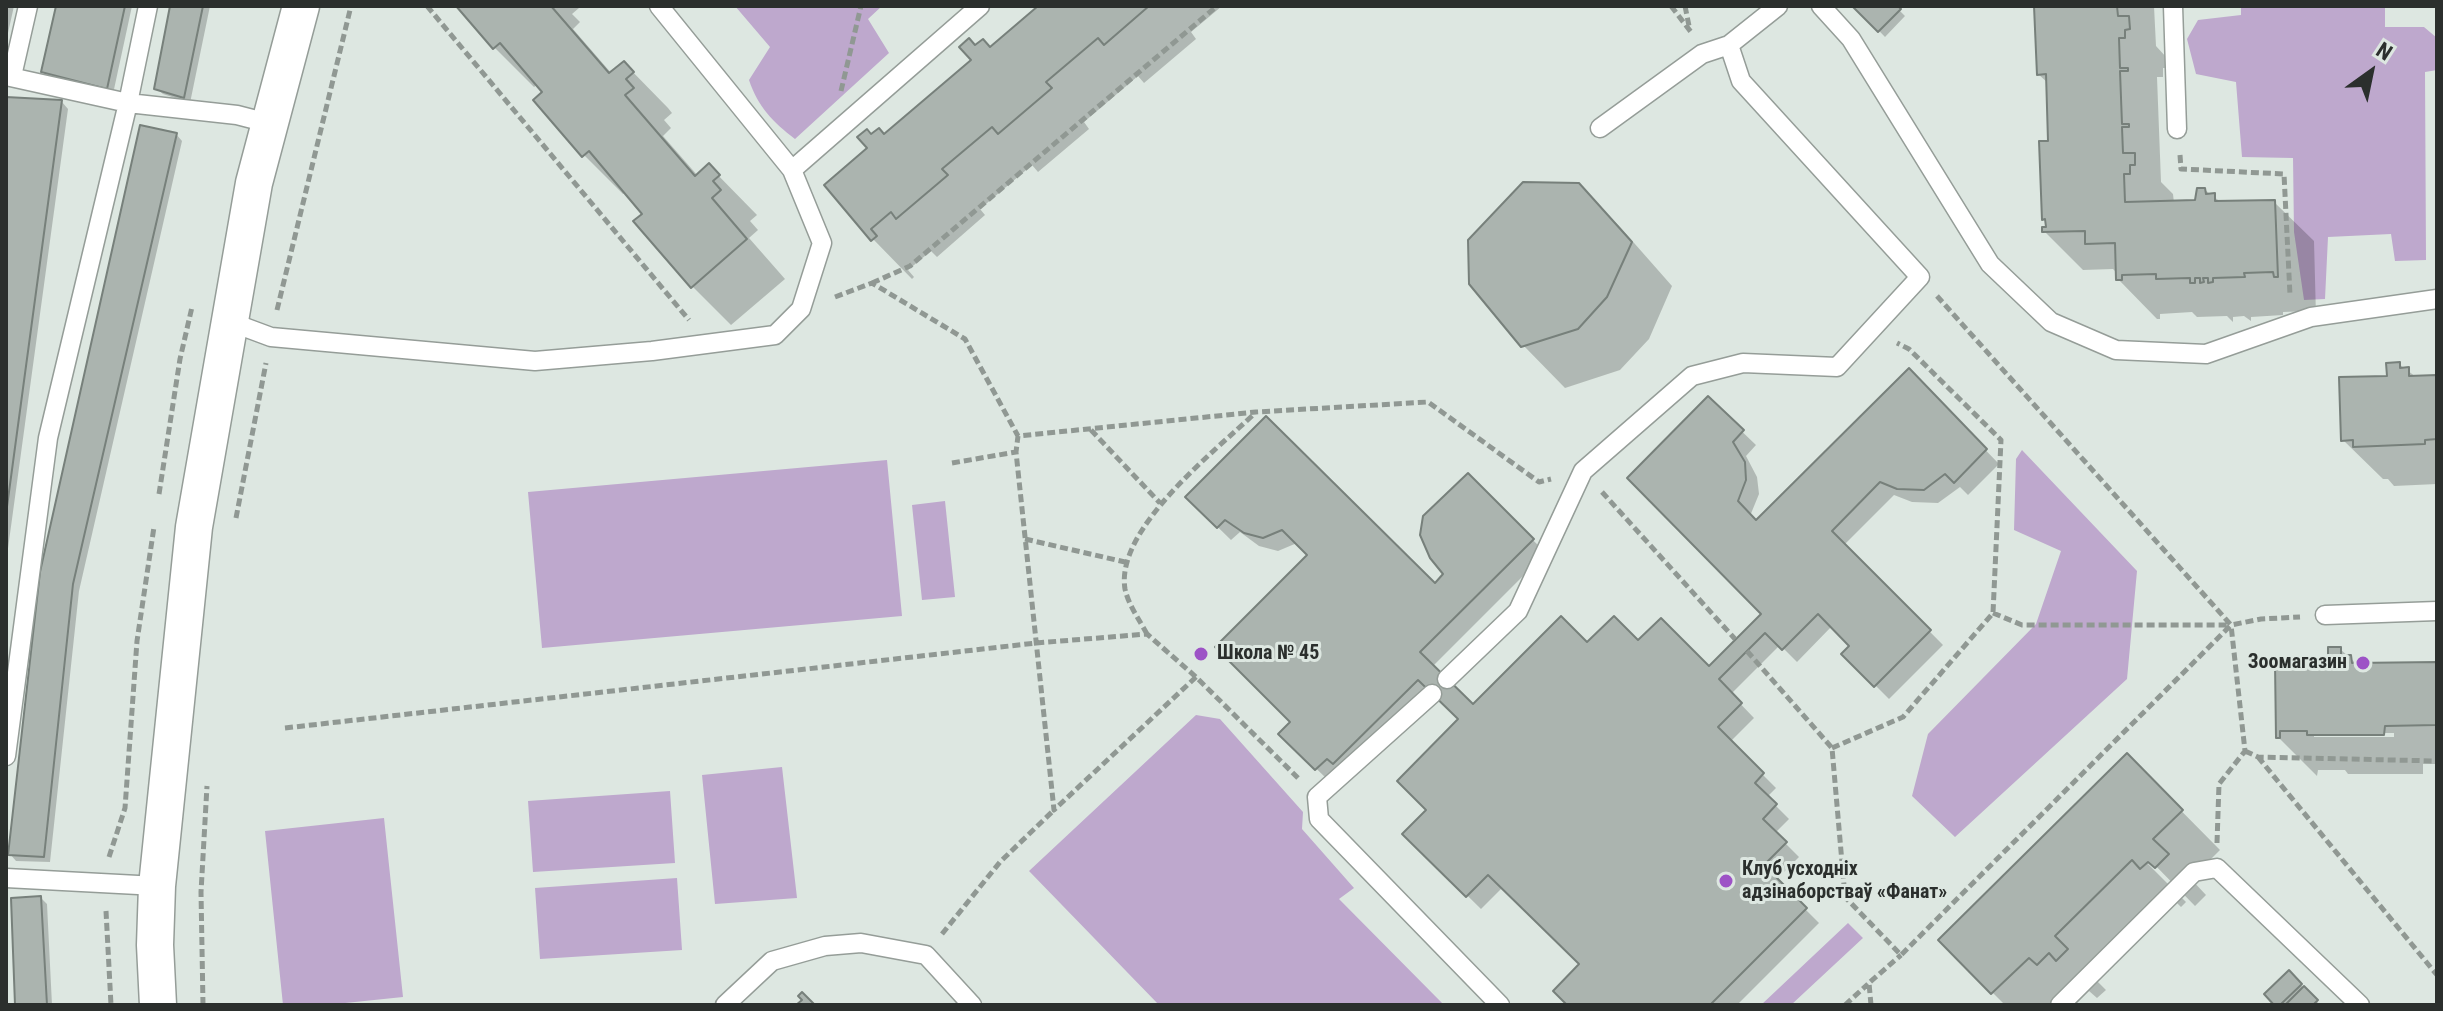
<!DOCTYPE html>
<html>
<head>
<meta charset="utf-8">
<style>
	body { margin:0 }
	#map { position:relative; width:2443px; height:1011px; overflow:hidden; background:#dde7e1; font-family:"Roboto Condensed",sans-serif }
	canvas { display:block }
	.frame { position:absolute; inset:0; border:8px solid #2b2f2d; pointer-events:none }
	.north { position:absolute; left:2331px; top:32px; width:80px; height:80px; -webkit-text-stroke:6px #dde7e1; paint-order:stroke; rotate:33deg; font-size:22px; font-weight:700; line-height:32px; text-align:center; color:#2b2f2d }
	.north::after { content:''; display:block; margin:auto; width:28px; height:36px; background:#2b2f2d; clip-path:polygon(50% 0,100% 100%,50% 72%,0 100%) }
</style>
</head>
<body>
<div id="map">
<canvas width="2443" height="1011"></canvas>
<div class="frame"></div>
<div class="north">N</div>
</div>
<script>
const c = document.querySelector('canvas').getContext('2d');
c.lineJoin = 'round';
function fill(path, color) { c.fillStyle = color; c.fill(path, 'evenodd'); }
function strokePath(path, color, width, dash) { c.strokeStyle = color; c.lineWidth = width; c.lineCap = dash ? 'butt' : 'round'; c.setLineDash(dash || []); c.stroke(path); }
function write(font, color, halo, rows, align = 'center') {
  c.font = font + ' "Roboto Condensed",sans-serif'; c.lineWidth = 6; c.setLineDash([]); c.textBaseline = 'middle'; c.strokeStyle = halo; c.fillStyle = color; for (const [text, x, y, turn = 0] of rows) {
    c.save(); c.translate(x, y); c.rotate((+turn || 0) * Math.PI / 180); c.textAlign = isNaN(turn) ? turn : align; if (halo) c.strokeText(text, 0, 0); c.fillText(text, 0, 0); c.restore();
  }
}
const green = new Path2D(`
	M735,6H882L868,19L889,53L795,139C773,122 758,107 749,80L770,47Z
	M2241,6H2385V27H2424L2437,38V70L2425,72L2426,260L2395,261L2391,234L2328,237L2325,299L2304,300L2294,232L2293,158L2242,157L2236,82L2196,74L2187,39L2198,20L2241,15Z
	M2022,450L2137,571L2127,679L1955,837L1912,796L1928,734L2036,624L2061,551L2014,530L2016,459Z
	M887,460L902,616L542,648L528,492Z
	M945,501L955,597L922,600L912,505Z
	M1196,715L1220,719L1303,812L1302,829L1354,888L1339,899L1444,1005H1159L1029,871Z
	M782,767L797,898L715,904L702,775Z
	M670,791L675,863L533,872L528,801Z
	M384,818L403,997L326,1005H283L265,831Z
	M677,878L682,950L540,959L535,888Z
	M1848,923L1863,938L1791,1005H1761Z`);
const shadow = new Path2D(`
	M6,6H14L6,42Z
	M58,6H132L113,94L49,78L43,71Z
	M172,6H210L190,103L163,94L156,88Z
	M459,6H578L579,8L572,14L580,22L573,29L612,74L624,63L668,108L672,113L664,120L671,128L663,136L698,176L709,166L757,215L750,221L758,230L749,238L785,279L731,325L692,286L645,214L626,192L623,194L584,155L545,92L538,84L534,87L495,48Z
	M1041,6H1222L1191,32L1196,39L1144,83L1138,76L1084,122L1089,129L1038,172L1032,165L980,209L985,215L937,257L931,251L908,270L914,277L912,279L873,239L827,185L870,149L872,137L885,136L973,61L976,48L990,49Z
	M1855,6H1895L1905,16L1885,37Z
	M2036,6H2154L2156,46L2167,58L2168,68H2163V77H2157L2161,182L2173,194L2174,203L2196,202L2205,190L2222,203L2274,202L2314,241L2316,316L2310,311L2283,312V315L2251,317V321L2244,316L2233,317V322L2227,316L2197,317L2192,312L2160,314V319H2157L2118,279V274L2113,269L2083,270L2044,231L2048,229L2044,219L2050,143L2048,83L2038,74Z
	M6,99L62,102L68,109L6,563Z
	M176,134L182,141L79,591L50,862L16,861L10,854Z
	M1578,185L1620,227L1672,286L1649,339L1620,370L1565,388L1523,345Z
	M2399,364L2416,377H2437V484L2394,486L2388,479H2383L2343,440Z
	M1909,371L1999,464L1968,495L1960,487L1938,503L1912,502L1894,495L1844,545L1943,645L1889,699L1844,654L1852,646L1832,626L1797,662L1780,645L1731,694L1754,718L1730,742L1776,788L1767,797L1789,819L1775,833L1799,857L1776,880L1819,923L1737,1005H1570L1582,965L1503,887L1481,909L1405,834L1429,810L1461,719L1433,692L1330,782L1281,734L1293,722L1310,555L1297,543L1278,551L1259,546L1240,532L1231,540L1187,497L1266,419L1435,585L1446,574L1468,476L1546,553L1432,667L1473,707L1587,645L1638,643L1709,669L1764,614L1708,399L1756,445L1746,456L1757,477L1759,494L1750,516L1756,522Z
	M2340,649L2358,665L2437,664V764H2423V774H2348L2345,770H2318L2317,776L2278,737L2277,665H2330ZM2314,733H2394V737H2314Z
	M2127,756L2220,850L2191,879L2206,895L2195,906L2149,859L2146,862L2186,902L2181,907L2172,898L2092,976L2106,990L2097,998L2089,991L2077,1003L2069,995L2060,1005H2005L1940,940Z
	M41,898L47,904L52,1005H17Z
	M2289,973L2320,1005H2277Z`);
const building = new Path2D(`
	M56,6H125L107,89L41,72Z
	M170,6H203L184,98L154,89Z
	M456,6H551L609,73L624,61L634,72L626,79L634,88L625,95L695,176L709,163L720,175L713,181L721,190L712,198L747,239L691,288L633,221L642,214L589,151L582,157L533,100L542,92L500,43L493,49Z
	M1038,6H1149L1104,45L1098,38L1046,82L1052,88L998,134L992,127L942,169L948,175L896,219L891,212L871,229L877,236L871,241L824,185L867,148L857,137L867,129L871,134L879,128L884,134L971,60L959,47L969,38L975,45L983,39L990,47Z
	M1852,6H1898L1901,9L1878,32Z
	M2034,6H2117L2118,16H2129L2130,29L2125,30V38H2119L2120,68H2128V71H2120L2122,124H2129V127H2122L2123,153H2135V165H2130V174H2124L2125,202L2195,200L2197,188H2205L2206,194L2215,193V201L2275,200L2278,277H2274L2273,272L2244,273L2245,277L2213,278V282L2208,283V278H2203L2204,282L2200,283V278H2195V283H2190V278L2156,279V274L2122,275V280H2116L2115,243L2085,244V231L2042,232V227H2046L2045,219L2042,220L2039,141H2048L2046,74L2037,75Z
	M6,97L62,100L6,514Z
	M140,125L177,133L73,584L44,857L8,855L40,572Z
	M1523,182L1579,183L1632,242L1607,297L1578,329L1521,347L1469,284L1468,240Z
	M2400,362V368L2409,367V376L2437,375V439L2425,440V444L2353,447V440L2341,441L2339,377L2387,376L2386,363Z
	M1909,368L1987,449L1954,483L1945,474L1924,490L1897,489L1880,482L1832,531L1931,630L1874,687L1841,654L1849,646L1818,614L1782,650L1765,633L1719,679L1742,703L1718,727L1764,773L1755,783L1777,804L1763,819L1787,842L1764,865L1807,908L1710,1005H1567L1553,991L1579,964L1488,875L1466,897L1402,834L1426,810L1397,781L1458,719L1418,680L1333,764L1327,759L1315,770L1278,734L1290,722L1215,647L1307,555L1282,530L1263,538L1244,533L1225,520L1217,528L1185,497L1266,416L1435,583L1443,574L1430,558L1420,535L1423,516L1468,473L1534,539L1420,652L1473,704L1561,616L1587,642L1614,616L1638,640L1661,618L1709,666L1761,614L1627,478L1708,396L1744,430L1733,442L1745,462L1746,480L1738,501L1756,520Z
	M2328,647H2341V655H2351L2352,663L2437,662V725L2385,726L2384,735H2307V731H2280V738H2276L2275,663H2328Z
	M2127,753L2183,810L2153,839L2169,854L2155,868L2148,862L2140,869L2132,860L2055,936L2068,949L2056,961L2049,953L2037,965L2029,958L1991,994L1938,940Z
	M41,896L47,1005H15L11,898Z
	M2289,970L2302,984L2280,1005H2274L2264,994Z
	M2304,986L2318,1000L2313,1005H2285Z
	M802,992L815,1005H796L802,1000L798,996Z`);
const path = new Path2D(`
	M427,6L689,320
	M1671,6L1691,32
	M1685,6L1689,26
	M841,91L861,6
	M2180,155L2181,169L2284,174L2290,295
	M872,283L910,266L1217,6
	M1937,296L2231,625L2261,619L2300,617
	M835,297L872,283L965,339L1018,436
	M277,310L351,6
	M1091,430L1160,503
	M952,463L1016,452
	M1602,492L1735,639
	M159,494L180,359L192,307
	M236,518L266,363
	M1025,539L1125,562
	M1993,613L2022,625H2230
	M1147,634C1140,621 1128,604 1125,589C1115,529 1214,452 1254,414
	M1747,651L1832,748L1845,897L1901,955L2231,625
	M1196,677L1054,810L1016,452L1018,436L1256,412L1428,402L1539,482L1551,479
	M285,728L1036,643L1147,634L1196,677L1298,778
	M1832,748L1903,717L1993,613L2001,440L1909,349L1897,343
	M2245,751L2258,757L2437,761
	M2258,757L2437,975
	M2217,843L2219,784L2245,751L2231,625
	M109,857L125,808L137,641L154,527
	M106,911L111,1005
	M942,934L1000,862L1054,810
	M203,1005L201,892L207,786
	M1845,1005L1868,984
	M1871,1005L1869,983L1901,955`);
const lane = new Path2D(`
	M1821,6L1851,39L1990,264L2051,322L2116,350L2206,354L2311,317L2437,299
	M2173,6L2177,129
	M6,76L128,103L237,115L268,123
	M12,76L28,6
	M1600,128L1702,54L1729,45
	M792,170L980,6
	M228,321L271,337L535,361L652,351L775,335L801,309L822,243L792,170L659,6
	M2325,615L2437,611
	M1447,679L1518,611L1583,471L1692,376L1743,363L1837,367L1920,277L1741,81L1729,45L1778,6
	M1432,694L1317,797L1319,819L1500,1005
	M6,756L48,438L128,103L148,6
	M6,878L157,886
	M725,1005L772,961L825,946L861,943L926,955L972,1005
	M2060,1005L2194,872L2217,868L2360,1005`);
const street = new Path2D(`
	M158,1005L155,945L157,886L194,527L254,183L301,6`);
const markers = [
	[1201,654,8,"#9d53c6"],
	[2363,663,8,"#9d53c6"],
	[1726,881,8,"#9d53c6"]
];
const poiNames = [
	["Школа № 45",1217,654],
	["Зоомагазин",2347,663,"right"],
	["Клуб усходніх",1742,870],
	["адзінаборстваў «Фанат»",1742,893]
];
fill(green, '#bea8cd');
fill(shadow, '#0003');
fill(building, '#abb4af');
strokePath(building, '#77807b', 2);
strokePath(lane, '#959d98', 21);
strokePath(street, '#959d98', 39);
strokePath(path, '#909893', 5, [8, 4]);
strokePath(lane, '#fff', 18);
strokePath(street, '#fff', 36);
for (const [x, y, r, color] of markers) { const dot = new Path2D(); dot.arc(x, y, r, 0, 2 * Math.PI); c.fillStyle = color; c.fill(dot); strokePath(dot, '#dde7e1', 3); }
write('bold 20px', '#2b2f2d', '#dde7e1', poiNames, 'left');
</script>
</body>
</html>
